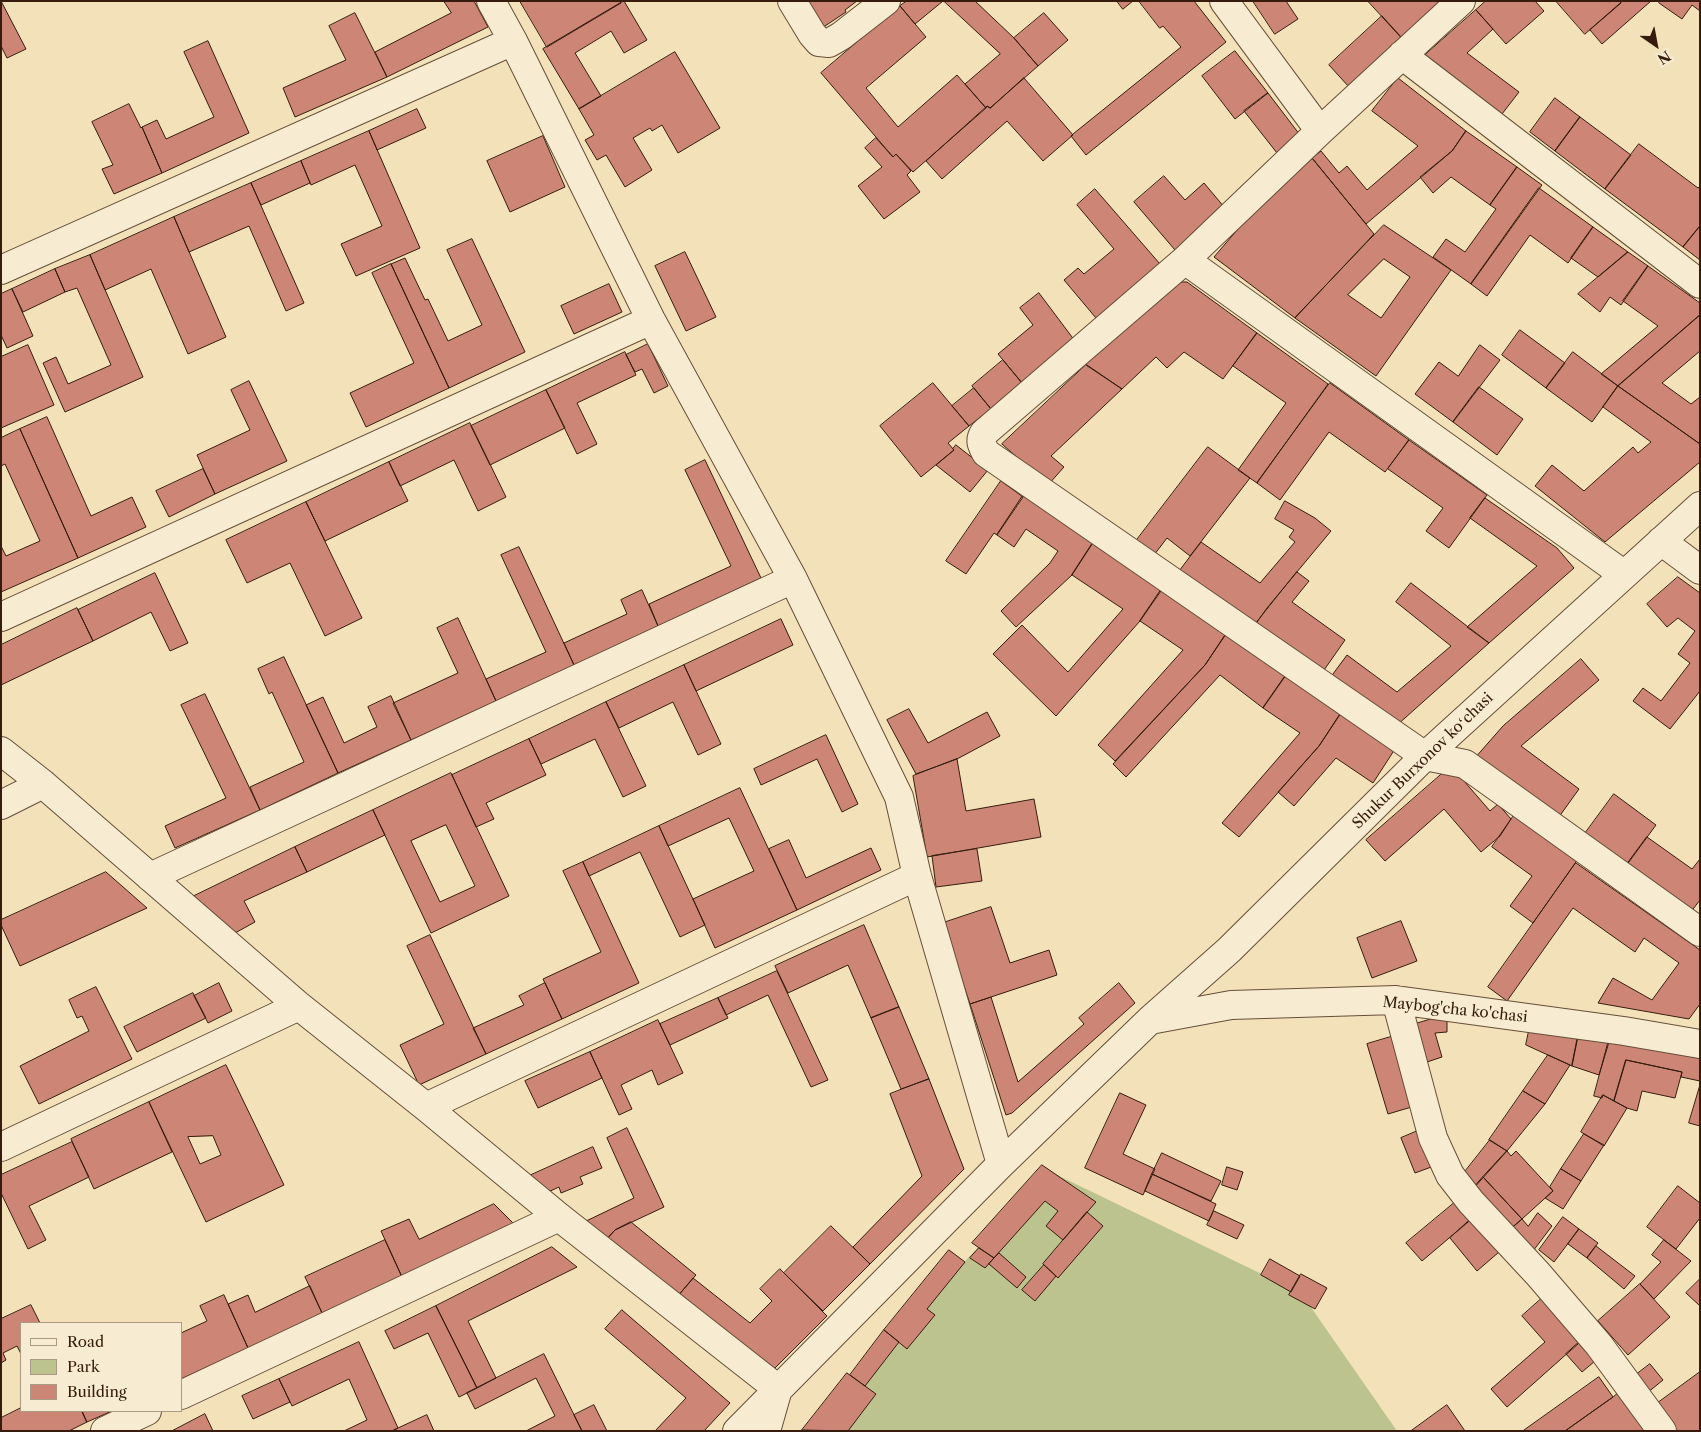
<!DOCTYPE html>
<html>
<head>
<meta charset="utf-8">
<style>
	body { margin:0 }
	#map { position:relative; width:1701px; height:1432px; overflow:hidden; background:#f3e2b9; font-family:"Libre Caslon Text",serif }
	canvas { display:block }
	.frame { position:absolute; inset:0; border:2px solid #371c0d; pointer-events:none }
	.legend { position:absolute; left:20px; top:1322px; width:162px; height:90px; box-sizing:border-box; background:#f7ecd2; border:1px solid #aa9983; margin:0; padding:6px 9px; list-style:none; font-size:15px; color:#371c0d }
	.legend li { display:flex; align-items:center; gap:10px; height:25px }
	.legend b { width:25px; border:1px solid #aa9983 }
	.north { position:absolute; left:1631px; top:20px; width:50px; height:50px; -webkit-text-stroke:4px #f7ecd2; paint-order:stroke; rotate:147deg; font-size:14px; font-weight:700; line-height:20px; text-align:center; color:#371c0d }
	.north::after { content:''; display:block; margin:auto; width:18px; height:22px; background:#371c0d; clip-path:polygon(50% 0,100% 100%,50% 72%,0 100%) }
</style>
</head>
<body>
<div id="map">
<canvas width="1701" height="1432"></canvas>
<div class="frame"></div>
<ul class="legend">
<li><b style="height:6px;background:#f7ecd2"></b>Road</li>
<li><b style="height:14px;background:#bdc38e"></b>Park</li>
<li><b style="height:14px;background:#cd8576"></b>Building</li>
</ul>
<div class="north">N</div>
</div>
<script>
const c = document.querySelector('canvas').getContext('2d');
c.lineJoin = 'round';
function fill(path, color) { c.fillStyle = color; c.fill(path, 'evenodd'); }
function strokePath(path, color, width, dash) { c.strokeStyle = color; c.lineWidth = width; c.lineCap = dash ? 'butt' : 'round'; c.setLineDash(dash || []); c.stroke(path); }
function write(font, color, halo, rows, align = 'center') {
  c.font = font + ' "Libre Caslon Text",serif'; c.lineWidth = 4.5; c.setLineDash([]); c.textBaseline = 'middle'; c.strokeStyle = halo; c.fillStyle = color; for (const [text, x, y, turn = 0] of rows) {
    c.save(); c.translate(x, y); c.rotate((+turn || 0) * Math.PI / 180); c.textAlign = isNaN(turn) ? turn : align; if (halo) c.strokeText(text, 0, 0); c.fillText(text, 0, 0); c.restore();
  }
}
const green = new Path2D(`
	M1051,1172L1301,1293L1397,1431H830L890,1339Z`);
const building = new Path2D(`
	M1,1L26,49L7,58L1,46Z
	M444,1H474L488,27L387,77L375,52L451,13Z
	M520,1H620L621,3L547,47Z
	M624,1L647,40L624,53L611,31L575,53L601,96L579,109L543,49Z
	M804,1H857L845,10L846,12L822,28Z
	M907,1H943L915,24L900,6Z
	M944,1H975L1014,38L1038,66L990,108L987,106L986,108L965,84L1000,54Z
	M1117,1H1133L1123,9Z
	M1139,1H1194L1226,42L1086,155L1071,136L1073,134L1181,47L1163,26L1160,28Z
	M1253,1H1286L1298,19L1275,34Z
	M1368,1H1442L1402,38Z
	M1486,1H1535L1544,11L1506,44L1476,10Z
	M1556,1H1619L1621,3L1585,34Z
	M1623,1H1651L1602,44L1590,30Z
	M1660,1H1700V11L1692,5L1682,19L1659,3Z
	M900,6L926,37L866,88L898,127L957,75L986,108L913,172L896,154L893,157L821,73Z
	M1476,10L1493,29L1467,53L1519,92L1502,114L1424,56Z
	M355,13L387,77L295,117L283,88L346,60L329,26Z
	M1044,13L1068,40L1038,66L1014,38Z
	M1382,16L1402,38L1349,87L1329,65Z
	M208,41L249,133L162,173L142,127L157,120L166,139L214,117L184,52Z
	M1235,51L1268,93L1235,119L1202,76Z
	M675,52L720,128L678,153L662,125L652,131L650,128L633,138L652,170L625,187L606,155L597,160L585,140L594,135L579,109Z
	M1024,78L1073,135L1043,161L1007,121L942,179L926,161L987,106L990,108Z
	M1398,78L1466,131L1452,151L1366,224L1312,158L1321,151L1339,173L1347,166L1367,190L1418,146L1372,111Z
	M1268,93L1300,135L1277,153L1244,111Z
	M1555,98L1580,117L1555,151L1530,132Z
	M129,104L141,128L142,127L162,173L114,194L102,169L113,165L92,122Z
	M417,109L426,128L377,150L369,131Z
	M1580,117L1631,155L1605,189L1555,151Z
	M369,131L420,248L356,276L341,244L382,226L355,165L311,185L301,161Z
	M1466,131L1517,167L1490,205L1451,177L1433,193L1420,177L1452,151Z
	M543,136L565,187L510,212L487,161Z
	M876,138L893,157L896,154L911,171L907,175L920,192L884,219L858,186L882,167L865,148Z
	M1639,144L1698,188L1700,186V226L1683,247L1605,189Z
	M1312,158L1374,234L1295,318L1214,257L1238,229Z
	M301,161L310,183L261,205L251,183Z
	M1517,167L1542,185L1471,284L1433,257L1446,239L1465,252L1496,209L1490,205Z
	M1164,176L1185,200L1204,183L1225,208L1175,250L1134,202Z
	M251,183L304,303L286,311L249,226L189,252L174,217Z
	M1539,188L1593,227L1568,263L1530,235L1487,296L1471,284Z
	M1095,189L1160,264L1096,318L1064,280L1078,268L1084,274L1114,249L1077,205Z
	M174,217L226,337L188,354L151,269L105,290L90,255Z
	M1384,225L1451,270L1376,376L1295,318ZM1384,259L1410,277L1381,318L1348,295Z
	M1700,226V260L1683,247Z
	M1593,227L1628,252L1598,277L1571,258Z
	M472,239L525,352L449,388L391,264L405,258L425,300L428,299L448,341L482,325L447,250Z
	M685,252L716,317L686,331L655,266Z
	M1628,252L1648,266L1621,305L1610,297L1600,312L1578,294Z
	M90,255L143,377L65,412L43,363L56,357L68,384L111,365L77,288L65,292L55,269Z
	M391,264L449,388L366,427L350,393L414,363L372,273Z
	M1648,266L1700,303V315L1618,386L1601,374L1658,326L1623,301Z
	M55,269L65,292L23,312L12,289Z
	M1171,282H1187L1257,333L1223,379L1184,352L1167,368L1156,357L1122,389L1084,363Z
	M609,284L622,312L574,334L561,306Z
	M12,289L33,336L7,348L1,335V294Z
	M1039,293L1075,341L1022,383L998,354L1033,325L1020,308Z
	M1700,315V351L1662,383L1691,404L1700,397V444L1618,386Z
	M1520,330L1565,363L1546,388L1502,355Z
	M1257,333L1328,384L1257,483L1238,470L1286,403L1233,366Z
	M648,344L668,386L654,393L642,369L635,372L626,355Z
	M28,345L54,405L1,428V357Z
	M1480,345L1500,360L1453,422L1415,394L1439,362L1458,376Z
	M625,352L636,375L577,403L597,444L577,454L546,390Z
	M1573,352L1618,386L1592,422L1546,388Z
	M1003,360L1022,383L991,409L972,386Z
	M1086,365L1122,389L1051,456L1064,467L1048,485L1002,444Z
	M249,381L287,461L215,494L197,455L250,430L231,390Z
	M933,383L969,426L948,443L954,450L921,477L880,426Z
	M1330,383L1409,440L1385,472L1329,432L1280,500L1257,483Z
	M1618,386L1700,444V462L1605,542L1535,486L1552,465L1584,491L1633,447L1638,453L1651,442L1603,407Z
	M1479,387L1523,419L1497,455L1453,422Z
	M974,388L991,409L969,426L952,406Z
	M546,390L565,428L490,465L471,426Z
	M47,417L91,516L132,497L146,527L78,558L20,429Z
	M470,423L506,497L478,511L454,460L400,486L389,462Z
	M20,429L78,558L1,592V546L6,556L40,541L5,464L1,466V438Z
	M1409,440L1487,495L1449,548L1426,531L1443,508L1388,469Z
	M956,445L988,470L970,492L936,465L954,450L953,449Z
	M1208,447L1250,478L1190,556L1167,538L1154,555L1136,541Z
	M705,460L761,578L658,626L649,604L731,566L685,470Z
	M389,462L408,501L325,541L306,502Z
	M203,469L215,494L169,517L156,491Z
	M1001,481L1023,497L997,535L994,533L966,574L946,561Z
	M1024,494L1094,541L1072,575L1016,627L1001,611L1050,563L1058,551L1026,529L1014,547L997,535Z
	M1485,498L1557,548L1574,568L1489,643L1467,627L1537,566L1470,518Z
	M1285,501L1315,518L1331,531L1267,608L1252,629L1176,575L1201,542L1260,583L1295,542L1289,537L1294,530L1275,519Z
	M306,502L362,618L325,636L290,563L247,583L226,540Z
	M1094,541L1163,588L1140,621L1056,716L993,654L1022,625L1068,672L1123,609L1072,575Z
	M519,547L574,665L496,701L486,679L546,652L501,555Z
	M1297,572L1309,581L1292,602L1345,640L1322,673L1254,626Z
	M155,573L188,643L170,651L151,612L93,641L78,610Z
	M1678,577L1700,593V691L1670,729L1633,701L1643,688L1661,701L1690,663L1678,654L1695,631L1678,618L1667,627L1647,604Z
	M1411,583L1489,643L1396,726L1330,678L1347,655L1397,692L1451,646L1396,602Z
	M642,590L658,626L574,665L564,643L627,614L621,600Z
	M1161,590L1226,634L1205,665L1115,761L1098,745L1183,650L1140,621Z
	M77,608L93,641L1,685V645Z
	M458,618L496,701L411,740L393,703L458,673L437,628Z
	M781,619L793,645L696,691L684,665Z
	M1226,634L1286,675L1263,708L1220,675L1126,777L1113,764L1205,665Z
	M284,657L338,773L260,810L250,787L304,762L272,692L269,694L258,669Z
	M1581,659L1599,680L1521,746L1579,789L1556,821L1474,759L1503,726Z
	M684,665L721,744L698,755L673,702L619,728L606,702Z
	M1286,675L1341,713L1319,746L1239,837L1222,823L1300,733L1263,708Z
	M205,694L260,810L175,848L165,826L226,798L181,705Z
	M391,696L411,740L338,773L306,705L323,697L344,743L377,727L368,707Z
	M606,702L646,786L623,797L595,739L541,764L529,739Z
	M909,709L928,743L987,712L1000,736L957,759L916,774L887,720Z
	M1341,713L1395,749L1373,783L1336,758L1294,806L1278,792L1319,746Z
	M826,735L858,804L842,812L817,759L761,785L754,769Z
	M529,739L546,775L486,803L494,819L476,827L452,775Z
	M957,759L966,811L1034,799L1041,837L927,857L913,776Z
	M1451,766L1490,811L1498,804L1511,819L1500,836L1481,852L1444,809L1385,861L1366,840Z
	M451,773L509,896L431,933L373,810ZM446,825L475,886L440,902L411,841Z
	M740,788L797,910L715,948L693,899L754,871L729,818L668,846L659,826Z
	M1614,794L1656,825L1623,870L1581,839Z
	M373,810L385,835L307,872L295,847Z
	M1515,814L1578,859L1533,923L1510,906L1532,876L1492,847Z
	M659,826L705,925L680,937L640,852L589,876L583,862Z
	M1647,837L1692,869L1700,859V900L1690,913L1625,867Z
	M789,840L806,878L871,848L881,870L797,910L769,849Z
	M295,847L307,872L244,901L255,922L235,933L190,898Z
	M977,849L982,881L936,887L932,856Z
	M583,862L639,983L562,1019L543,979L601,952L563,871Z
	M1576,863L1700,950V1004L1689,1019L1598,1003L1613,978L1652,1000L1679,963L1644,938L1635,952L1573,908L1507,1001L1488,987Z
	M106,872L147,908L20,966L1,925V920Z
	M991,907L1010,963L1049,950L1057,975L970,1004L943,923Z
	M1401,921L1417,961L1372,978L1357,938Z
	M864,925L899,1007L871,1018L848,965L788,993L775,966Z
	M430,935L486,1054L419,1085L400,1045L444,1024L407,946Z
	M777,971L828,1080L811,1087L768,995L726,1015L718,998Z
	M219,983L232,1011L208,1023L194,996Z
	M545,983L562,1019L486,1054L473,1028L524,1005L519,996Z
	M1119,983L1135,1003L1012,1113L1006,1115L970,1004L991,997L1018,1082L1084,1024L1079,1018Z
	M96,987L132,1059L39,1104L20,1066L89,1031L82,1016L77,1018L69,1000Z
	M193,993L206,1018L137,1052L124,1027Z
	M718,998L728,1018L670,1045L660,1024Z
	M899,1007L929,1079L901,1089L871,1018Z
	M1431,1019H1447V1032L1435,1033L1442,1057L1424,1063L1412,1025Z
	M658,1020L683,1073L658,1085L652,1070L621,1085L632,1109L619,1115L590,1052Z
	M1530,1026L1578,1036L1572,1066L1526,1045Z
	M1394,1036L1415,1106L1388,1114L1367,1044Z
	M1578,1036L1609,1042L1599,1075L1572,1066Z
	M1610,1036L1700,1053V1081L1681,1077L1682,1072L1626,1060L1614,1101L1603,1095L1602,1098L1594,1096Z
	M590,1052L602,1078L538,1108L525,1081Z
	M1548,1055L1570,1065L1545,1104L1523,1091Z
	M1626,1060L1682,1072L1675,1098L1642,1091L1637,1111L1627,1108L1614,1101Z
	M226,1065L284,1185L206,1222L149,1102ZM213,1136L221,1155L200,1164L188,1137Z
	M929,1079L964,1169L870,1264L853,1247L922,1176L890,1094Z
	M1700,1085V1126L1689,1123Z
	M1523,1091L1545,1104L1507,1151L1489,1140Z
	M1120,1093L1146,1105L1123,1154L1155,1169L1143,1195L1085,1168Z
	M1603,1095L1627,1108L1604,1146L1581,1132Z
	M149,1102L172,1152L94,1189L71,1139Z
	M627,1128L664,1207L615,1230L605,1241L582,1223L634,1198L607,1138Z
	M1420,1130L1434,1166L1415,1173L1401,1138Z
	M1584,1134L1604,1145L1581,1181L1561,1169Z
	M1490,1140L1507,1151L1472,1190L1460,1178Z
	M72,1142L89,1177L29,1206L46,1240L28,1249L1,1193V1175Z
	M593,1147L602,1168L580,1177L583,1184L561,1193L559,1187L546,1193L529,1176Z
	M1507,1151L1511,1156L1516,1151L1553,1191L1522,1219L1483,1177Z
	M1162,1153L1221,1181L1211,1201L1152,1174Z
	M1042,1165L1096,1202L1063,1240L1046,1226L1058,1211L1045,1201L994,1258L972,1243Z
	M1227,1167L1243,1172L1237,1190L1222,1185Z
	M1561,1169L1581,1181L1563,1209L1545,1198L1553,1191L1550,1187Z
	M1152,1174L1216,1204L1209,1221L1145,1191Z
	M1483,1177L1522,1219L1508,1231L1472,1190Z
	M1678,1186L1700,1203V1218L1676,1249L1647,1227Z
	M1459,1199L1474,1217L1422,1261L1406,1243Z
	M494,1204L514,1224L402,1277L381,1231L409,1219L419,1239Z
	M1214,1211L1244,1225L1237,1239L1207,1225Z
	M1087,1212L1103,1226L1058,1278L1043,1264Z
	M1538,1213L1552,1226L1530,1255L1508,1231L1522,1219L1528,1226Z
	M1563,1217L1579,1229L1554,1262L1539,1250Z
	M1471,1219L1499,1252L1477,1271L1450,1238Z
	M631,1222L696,1275L677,1297L605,1241L615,1230Z
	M831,1226L870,1264L823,1311L784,1273Z
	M1579,1229L1598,1243L1587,1258L1568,1244Z
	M385,1240L402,1277L322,1313L305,1277Z
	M1664,1240L1691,1261L1654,1299L1640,1284L1661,1262L1652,1255Z
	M1596,1246L1635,1276L1624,1289L1587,1258Z
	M552,1247L577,1267L468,1321L496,1378L477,1388L436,1306Z
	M979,1248L994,1258L985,1268L970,1258Z
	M949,1250L965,1262L927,1309L935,1315L907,1349L884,1330Z
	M999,1253L1026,1277L1017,1288L989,1264Z
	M1270,1259L1300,1276L1291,1292L1261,1275Z
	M1044,1265L1056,1276L1035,1301L1022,1290Z
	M780,1269L827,1316L770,1373L677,1297L693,1278L750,1323L772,1301L760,1289Z
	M1301,1274L1327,1288L1315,1309L1289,1295Z
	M1700,1279V1306L1686,1293Z
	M1640,1284L1670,1317L1628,1355L1598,1321Z
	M310,1286L322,1313L248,1348L228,1304L248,1295L255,1312Z
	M1549,1292L1588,1335L1507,1407L1491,1389L1545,1342L1522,1316Z
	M224,1295L248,1348L181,1379V1333L207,1321L200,1306Z
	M31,1305L40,1323H21V1354L17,1346L3,1353L6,1360L1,1363V1319Z
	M436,1306L477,1388L459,1397L428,1333L394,1349L385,1331Z
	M622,1310L730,1403L704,1431H655L686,1398L605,1329Z
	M884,1330L899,1342L865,1386L850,1375Z
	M1585,1337L1601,1356L1582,1372L1566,1354Z
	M359,1342L398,1428L392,1431H344L367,1420L349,1379L292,1406L279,1379Z
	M544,1354L582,1431H526L555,1416L536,1378L475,1409L467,1393Z
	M1650,1364L1663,1380L1641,1398L1628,1381Z
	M1700,1372V1431H1674L1655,1405Z
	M847,1373L876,1394L848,1431L802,1430Z
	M1599,1377L1613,1397L1565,1431H1523Z
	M279,1379L290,1402L253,1419L242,1396Z
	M1623,1389L1653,1431H1565L1613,1397Z
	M594,1405L607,1431H582L574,1415Z
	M1447,1405L1465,1431H1411Z
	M21,1408V1411H82L87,1422L69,1431H1V1418Z
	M82,1411H112L87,1422Z
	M205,1414L213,1431H172Z
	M427,1415L434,1431H392L398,1428Z`);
const minor = new Path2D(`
	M491,1L513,41L651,320L793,579L899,797L917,876L1001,1164
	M792,1L812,34L819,42L829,43L841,36L886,1
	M1224,1L1320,131
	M1461,1L1320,131L1185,260L984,433C979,441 982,445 986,453L1425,756L1465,764L1700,932
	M1402,55L1700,284
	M1185,260L1623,574
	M1,270L513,41
	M1661,541L1700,570
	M1,617L651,320
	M1,751L43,784L299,1006L426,1107L559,1217L778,1389L766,1431
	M1,805L43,784
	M150,877L793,579
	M1396,1000L1433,1138L1450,1175L1471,1202L1538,1274L1599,1345L1662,1431
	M1150,1020L1231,1005L1396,1000L1624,1031L1700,1044
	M426,1107L917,876
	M1,1147L299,1006
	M181,1395L559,1217
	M105,1431L147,1411
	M737,1431L1001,1164L1150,1020L1229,950L1425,756L1700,506`);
const streetNames = [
	["Shukur Burxonov koʻchasi",1423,761,-44],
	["Maybog'cha ko'chasi",1455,1010,6]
];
fill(green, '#bdc38e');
fill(building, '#cd8576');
strokePath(building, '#371c0d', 1);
strokePath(minor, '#664e38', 30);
strokePath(minor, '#f7ecd2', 28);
write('15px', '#371c0d', '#f7ecd2', streetNames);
</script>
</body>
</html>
